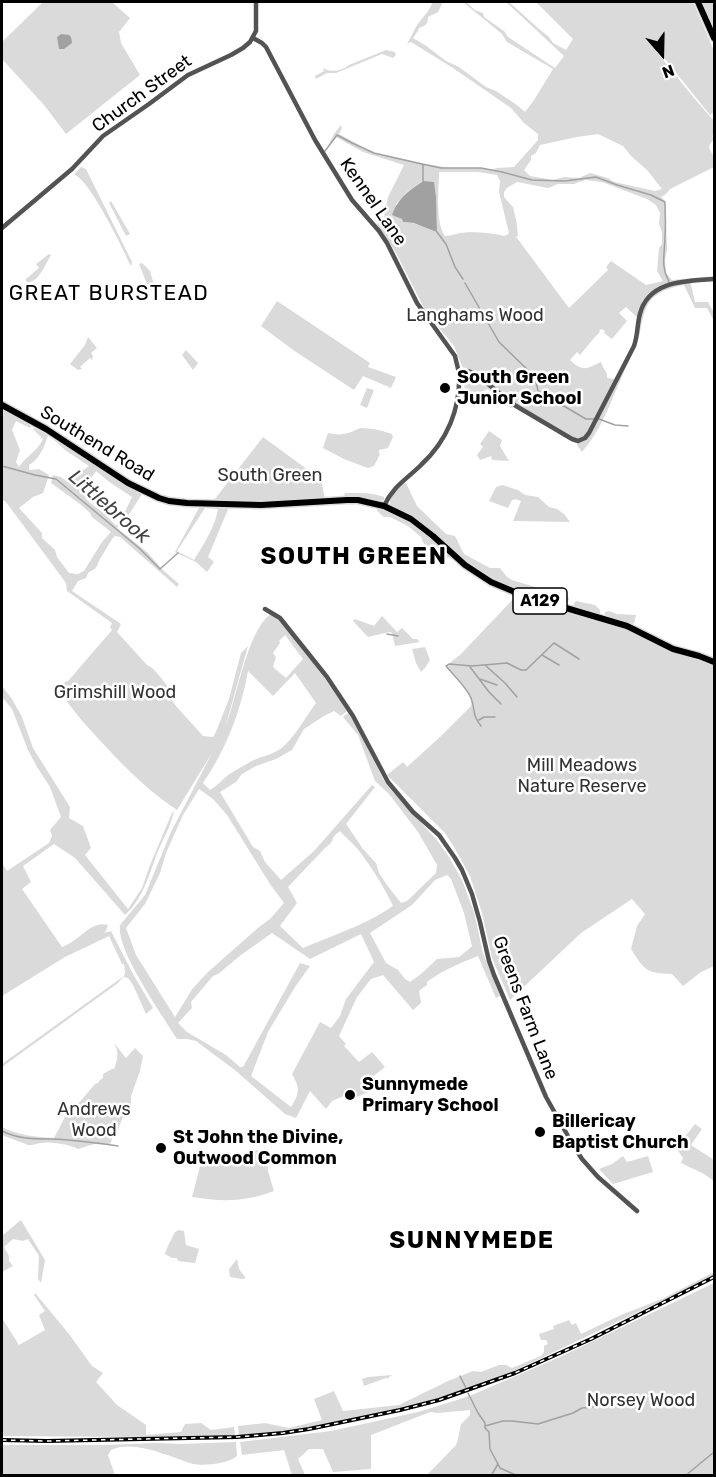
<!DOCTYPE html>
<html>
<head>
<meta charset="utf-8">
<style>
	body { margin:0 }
	#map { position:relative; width:716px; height:1477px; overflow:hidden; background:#fff; font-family:Rubik,sans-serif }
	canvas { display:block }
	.frame { position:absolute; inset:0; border:3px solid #000; pointer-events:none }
	.north { position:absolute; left:632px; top:24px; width:60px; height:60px; -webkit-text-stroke:4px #fff; paint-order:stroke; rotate:160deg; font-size:16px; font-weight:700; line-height:24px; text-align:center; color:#000 }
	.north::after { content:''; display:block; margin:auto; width:21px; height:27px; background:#000; clip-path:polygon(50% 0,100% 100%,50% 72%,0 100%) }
</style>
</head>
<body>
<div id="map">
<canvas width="716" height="1477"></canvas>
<div class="frame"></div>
<div class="north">N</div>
</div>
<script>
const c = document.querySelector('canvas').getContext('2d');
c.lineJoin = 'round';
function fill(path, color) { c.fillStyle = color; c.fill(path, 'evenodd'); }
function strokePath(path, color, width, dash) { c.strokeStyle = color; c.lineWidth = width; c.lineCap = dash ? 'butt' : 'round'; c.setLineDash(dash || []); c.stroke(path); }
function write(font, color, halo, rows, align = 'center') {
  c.font = font + ' Rubik,sans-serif'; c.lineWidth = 5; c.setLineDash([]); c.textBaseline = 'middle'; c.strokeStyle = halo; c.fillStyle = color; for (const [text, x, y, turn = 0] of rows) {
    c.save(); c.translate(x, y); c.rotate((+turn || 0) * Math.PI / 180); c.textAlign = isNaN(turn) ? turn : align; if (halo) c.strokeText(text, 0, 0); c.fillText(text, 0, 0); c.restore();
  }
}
const green = new Path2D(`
	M43,2H112L130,18L119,32L121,43L140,75L66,134L44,105L2,59V42Z
	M433,2H443L438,12L428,17C428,24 425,26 419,28L418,31L413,38L425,45L446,61L459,67L486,87L496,91L517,105L525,112L534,100L553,69L507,42L502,34L463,2H466L475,10L483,13L484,17L504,31L508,37L555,68L564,56L506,2H509L538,28L549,37L553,43L566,50L573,39L536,2H693L714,51V112L710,115L661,54L655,50L694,98L714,121V134L712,136L714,139C705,149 711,148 714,158C715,160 714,165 714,167L670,189L666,194L661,197L665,201L667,249L665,260L666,273L672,280L714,276V277C691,280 658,278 643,300C640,305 640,313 639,319L626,307L619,313L627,321L612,339L604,333L605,331L601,329L599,331L600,332L594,338L580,355L577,352L570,360C583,372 586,369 601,362L603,367L607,374V378L614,379L620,374L634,346L646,301L657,290L690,281L695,302H708L714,313V321L707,308H695L684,285C672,287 659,291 651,300C642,311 642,327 638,340C634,352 628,363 623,374C611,401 602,429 582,452L577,445L578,441L515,406L511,408L488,389L464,400L465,374L454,346L426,312L396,253L377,224L384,218L388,197L404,165L363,152L336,137L327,148L334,134L341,125L342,128L339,134L374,153L426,164L450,168H481L491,170L497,168L514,167L538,140V134L524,123L511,108L453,68L411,42L407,44L417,25L428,11ZM598,134L623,146L631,156L647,170L662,189L655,191L614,182L608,178L590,173L579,178L564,177L553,180L530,176L524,170L531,160V156L536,153L540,145L577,137ZM439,172H478L497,175L500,181L499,192L509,233L505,236C493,233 472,231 460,233C454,234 450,236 445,236C435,222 439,190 439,172ZM585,180L602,182L647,199L656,205L660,213L659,224L662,232V244L659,248L657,271L663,281L646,285L611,261L606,267L608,270L569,308L517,238L515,237L518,236L517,225L513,207L504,197V192L507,188L517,182L548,188L558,184H574ZM422,181L436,211L437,226L403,222L396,204L407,192Z
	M701,2H714V30Z
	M386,50L395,52L396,55L393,58L382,54L336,73H327L316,79L315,76L324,71L323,68C332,73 341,71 349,65Z
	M81,167L86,169L132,262L131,266C122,247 91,182 74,174Z
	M111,201L130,234L126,236L109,203Z
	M49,254L51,255C45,265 40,280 28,283L26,281V279L39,268L36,264Z
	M142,263L150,271L154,285L162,282V285L153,290L149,289L139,264Z
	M277,301L370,363L368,367L396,377L391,388L363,376L354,390L293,350L261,326Z
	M88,337L97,348L91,353L93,356L92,360L90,358L80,367L82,369L78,370L70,364L85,345Z
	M186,350L198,363L193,370L182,355Z
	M367,388L374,390L367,408L360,405Z
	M2,409L31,426L30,428L16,421L12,430L20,450L16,462L19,467C26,456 37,452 43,439L33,429L34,428L48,435C45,446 39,460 29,465V470L39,469L49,475L43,493L33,497L19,508L42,533V538L55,550L57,557L69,573L78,574L84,571L102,542L111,532L92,517L90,513L80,504L51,483L53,475L61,477L69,483L72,478L89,466L65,450L53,439L65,444L94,464L142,494L128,516H125L117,528L147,552L163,570L179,584L177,587L120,537L115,536L112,539L100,559L96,568L88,573L86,578L78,581L72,591L121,624L117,632L147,665C156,669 162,680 169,688L166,692L176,706L203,736L213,737L215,734L229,699L241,653L248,646L225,728C236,701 248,628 271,614C286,624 294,639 305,653C320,672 334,690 347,711L341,716L334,711L324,716L304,729L292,750L276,759L256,766L242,774L236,782L220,792L253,847L260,851L265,862L281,880L314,851L372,785L375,787L346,824L363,849L376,863L379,873L387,885L401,903L407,901L436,873L437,865L418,832L389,794L375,781L358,735L343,717L348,713L358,728L383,779L391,790L437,840L449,857L462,880L474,912L483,953L500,996L496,998L478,956C460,963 443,970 427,982V985L419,991L421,1003L413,1010L383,975L371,979L357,997L339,1036L346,1044L344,1046L359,1062L372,1052L385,1067L371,1078L383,1092L377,1089L356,1097L353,1092L332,1101L326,1109L310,1091L296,1118L285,1114L236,1071L196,1041L187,1039H177C163,1016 116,950 120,925L145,895L171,832L212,753L177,810C142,787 113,755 85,724C74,712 66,698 54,689L69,680L112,630L110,627L112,623L67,591L66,583L6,502L2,500ZM96,471L108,481L132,497L124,514L116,526L107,516L87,500L85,496L80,493ZM285,635L303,659L286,678L273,667L276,657L273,653L280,643L279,641ZM248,671L273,696L295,673L316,703C306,716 298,732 286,744C275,755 264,755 252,761C244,765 236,770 228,775C222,780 217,786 210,790L203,783C226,750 241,710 248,671ZM199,789L213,799L227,815L270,884L284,903L270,919L259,927L208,972L193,988L175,1017L136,955L126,928L145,904L160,873L166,853L183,815ZM340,831C346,838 355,845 360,852C373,869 384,887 393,906C366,925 333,935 303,948L280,926L297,903L288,887L324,849L331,843L334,836ZM447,875L451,879L464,913L472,946L469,949L459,957L437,959L421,974L410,982L405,979L398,970L386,963L370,933L412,905L435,880ZM272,933L310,959L361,934L374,962L346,999L340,1016L331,1028L320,1022L292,1074C300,1088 300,1093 291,1107L251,1076L268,1032L295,987L310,966L300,963L243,1067H240L226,1055L187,1032L178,1023L192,1008L191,1002L213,976L218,974L241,955Z
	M360,428C371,428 381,430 392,434L393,437L388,448L379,450V453L380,454L374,466L368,468L344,459L323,448L328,433C341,436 348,434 360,428Z
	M489,431L502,440L500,446L509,461L492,460L491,456L480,460L477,455L483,447L480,444Z
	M263,437L319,478L322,483L325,501L211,504Z
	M406,483L417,506L446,534L455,536L464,554L490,568H500L507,577L512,580L568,597L569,599L567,604L565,605L532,595L490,578L471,566L423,524L392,506L390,503C390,494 397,485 406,483Z
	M502,485L518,490L525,495L538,497L549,507L557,509L564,514L570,522L513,521L521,501L515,499L514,500H512L508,508L489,501L496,487Z
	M345,493C358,493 372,492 384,497V500C374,504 357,496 345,496L344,495Z
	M218,507H229L208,557L214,562L207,572L196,562L175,552L199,508ZM205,508L218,509C215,527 204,544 194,560L177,551Z
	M377,507C406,518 430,534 451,557L448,558L424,544L421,537L408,526L390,517H384L377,511Z
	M516,596L556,609L634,631L714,663V966L701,972L683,986L672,974C646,973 645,971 631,949L637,926L645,914L632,899L581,933L510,1000L492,958L482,913L470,876L454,847L445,833L387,775L403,762L407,767L441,736L471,706C474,692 455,676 446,666L461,654Z
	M576,601L595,605L600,610V614L572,607Z
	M609,611L617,614L636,615L634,624L607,616L605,614V612Z
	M382,616L397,632L402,628L413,639H417L420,642L395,646L392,633L389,632L368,637L353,621L355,619L374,626Z
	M425,647L430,660L426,666L425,668L421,672L416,663L412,649Z
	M2,686L12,699L22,717L33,748L70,807L69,818L83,826L91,848L85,855L128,909L142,888L150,865L172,813L174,811C171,825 164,838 158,851C149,874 144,898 125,915L75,858L54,844L23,866L31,882L22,889L62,947C67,945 72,942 76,939C86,932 94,921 108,925L106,931L104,933L111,931L133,974L153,1008L146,1014L133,985L128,978L123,977L118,983L2,1067V1064L124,976L125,972L124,964H122L109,936L65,957L2,996V863L7,871L49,843L52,836L50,830L61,817L50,787L37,767L28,750L12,709L2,697Z
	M114,1043L126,1058L135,1048L143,1056L140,1071L131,1096V1103L125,1111L118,1130H115L110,1145L94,1144L78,1149C72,1145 50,1141 42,1143C37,1143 33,1146 28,1145C20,1142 10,1138 2,1135V1127C17,1135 36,1137 54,1138L65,1117L70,1113L71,1109L78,1104L95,1084L98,1083L100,1080L103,1078V1074L112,1069H114C118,1059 119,1052 114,1043Z
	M695,1124L702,1129L691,1145L714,1160V1181L704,1174L681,1163L683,1158L676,1148Z
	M266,1148L268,1171L274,1191C245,1202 222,1202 192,1197L203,1155L235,1156Z
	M623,1156L627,1162L648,1156L653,1172L613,1184L599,1169L612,1164Z
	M21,1220L45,1260L41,1283L38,1279L39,1256L28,1239L23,1241L13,1239L4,1247L9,1256V1261L13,1266L2,1272V1236Z
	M179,1230L184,1231L186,1245L199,1249L195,1263L178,1261L177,1258H172L165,1254L167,1248L175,1232Z
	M237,1259L239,1269L246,1278L242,1279L230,1277L229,1269Z
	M714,1272V1276L514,1371L440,1398L384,1412L318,1426L278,1432L239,1435L238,1426L265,1423L289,1428L322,1420L314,1399L334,1391L343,1411L399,1405L448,1381L473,1371L481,1372L499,1365H506L512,1368L541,1356L544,1352V1346L548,1344L546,1340H541L539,1334L554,1329L553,1326L569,1320L572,1325L576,1323L581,1334L621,1315L662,1299Z
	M714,1283V1475H427L456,1445L458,1439L461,1424L470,1415V1410L438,1413L430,1412L371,1435V1469L333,1472L323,1449H309L298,1459L305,1475H292L284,1450L242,1455L240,1442L331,1431L418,1412L457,1400L474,1394L562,1356Z
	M35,1293L69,1334L92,1366L103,1373L96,1382L117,1405L146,1425V1435L181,1432L185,1424L201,1423L211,1430L234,1427L235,1435L146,1437L2,1436V1318L19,1345L45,1330L39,1315L45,1311L34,1295Z
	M392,1375L387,1379L386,1378L364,1386L362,1379L368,1377Z
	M236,1442L237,1456C227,1464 205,1466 193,1464C170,1457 134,1439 111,1450L108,1455L115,1475H2V1445H103L156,1443L181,1444Z`);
const water = new Path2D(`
	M61,34L69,35L71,37L72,43L64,49H59L57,37Z
	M423,181L434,182L436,197L437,232L414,223L403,222L402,219L392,215C398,198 408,191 423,181Z`);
const stream = new Path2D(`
	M325,151L337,135L352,143L374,153L422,164L441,168H481L502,172L532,180L565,181L596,177L617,185L651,195L665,202C665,213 666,224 665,236C665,254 660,265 669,282
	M423,181V165
	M437,232L446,244L455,267L463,279
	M465,283L499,342L535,377L538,391L586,419H594
	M599,419L615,425L628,426
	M2,466L35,475L56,479L139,548L160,569L178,553
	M387,634L398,636
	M542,655L559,665
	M486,666L505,683L517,697
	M470,667L489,692L501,704
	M480,679L497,685
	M479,720L484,717H495
	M481,726C471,713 476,711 471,698C466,686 454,676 446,666L449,664L472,666L507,663L521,670H526L554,643L579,659
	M2,1131C18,1139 34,1139 52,1139C74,1140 97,1143 118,1146
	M460,1376L466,1388
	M468,1393L478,1413L485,1423V1428L489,1432L490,1449L500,1468L518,1476
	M485,1426L503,1421H512L538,1424L573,1413L582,1408L592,1407L604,1402
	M491,1476L498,1464
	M685,1476L714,1452`);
const tertiary = new Path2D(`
	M253,38L262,43L266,47L315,140L352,200L379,231L387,243L417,303L455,356L459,373L468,371L476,374L511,403L572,439L578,441L585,438L589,433L634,346C638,335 637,324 640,314C648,280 687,281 714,279
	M2,228L72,169L103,136L149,104L188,75L231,55L243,48L250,42L256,31V2
	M384,506C393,486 407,479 421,465C447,441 461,408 459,373
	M265,609L280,618L327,677L353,716L388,782L413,812L439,835L455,858L462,870L472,894L480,922L489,961L494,975L546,1097L573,1145L582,1159L598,1177L637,1211`);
const primary = new Path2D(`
	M698,2L714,38
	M2,405L46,429L128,483L159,498L169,501L187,503L261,505L347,500H358L384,506L411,519L433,536L465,565L491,582L522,595L627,626L673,649L699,656L714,662`);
const rail = new Path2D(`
	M2,1440L47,1441L237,1437L283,1433L309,1429L400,1410L439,1400L515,1373L591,1339L714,1277`);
const markers = [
	[445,388,6,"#000"],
	[350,1095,6,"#000"],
	[540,1132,6,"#000"],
	[161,1148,6,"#000"]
];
const shields = [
	[540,601,54]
];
const shieldNames = [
	["A129",540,601]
];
const streetNames = [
	["Church Street",142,94,-36],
	["Kennel Lane",373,202,55],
	["Southend Road",97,444,31],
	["Greens Farm Lane",525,1008,69]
];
const parkNames = [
	["Langhams Wood",475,316],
	["South Green",270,476],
	["Grimshill Wood",115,693],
	["Mill Meadows",582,766],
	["Nature Reserve",582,787],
	["Andrews",94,1110],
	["Wood",94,1131],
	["Norsey Wood",641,1401]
];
const poiNames = [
	["South Green",457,378],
	["Junior School",457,399],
	["Sunnymede",362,1085],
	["Primary School",362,1106],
	["Billericay",552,1122],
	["Baptist Church",552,1143],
	["St John the Divine,",173,1138],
	["Outwood Common",173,1159]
];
const waterNames = [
	["Littlebrook",109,507,41]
];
const quarterNames = [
	["GREAT BURSTEAD",109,294]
];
const districtNames = [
	["SOUTH GREEN",354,557],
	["SUNNYMEDE",472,1241]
];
fill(green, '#dadada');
fill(water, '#a1a1a1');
strokePath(stream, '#a1a1a1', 1.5);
strokePath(primary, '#dbdbdb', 9);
strokePath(tertiary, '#535353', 4.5);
strokePath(primary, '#000', 6);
strokePath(rail, '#000', 4);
strokePath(rail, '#fff', 1.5, [4.5]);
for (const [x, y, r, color] of markers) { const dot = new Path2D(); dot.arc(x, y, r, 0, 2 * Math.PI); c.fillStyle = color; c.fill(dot); strokePath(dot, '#fff', 2); }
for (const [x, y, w] of shields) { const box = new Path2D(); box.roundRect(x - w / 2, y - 13, w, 26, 4.5); c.fillStyle = '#fff'; c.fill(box); strokePath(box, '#000', 1.5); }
write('bold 16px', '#000', null, shieldNames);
write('18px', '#000', '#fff', streetNames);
write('18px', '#313131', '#fff', parkNames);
write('bold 18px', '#000', '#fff', poiNames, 'left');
write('italic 20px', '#424242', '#fff', waterNames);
c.letterSpacing = '1.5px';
write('21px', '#000', '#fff', quarterNames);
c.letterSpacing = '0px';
c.letterSpacing = '1.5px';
write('bold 24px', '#000', '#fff', districtNames);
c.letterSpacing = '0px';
</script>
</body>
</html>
